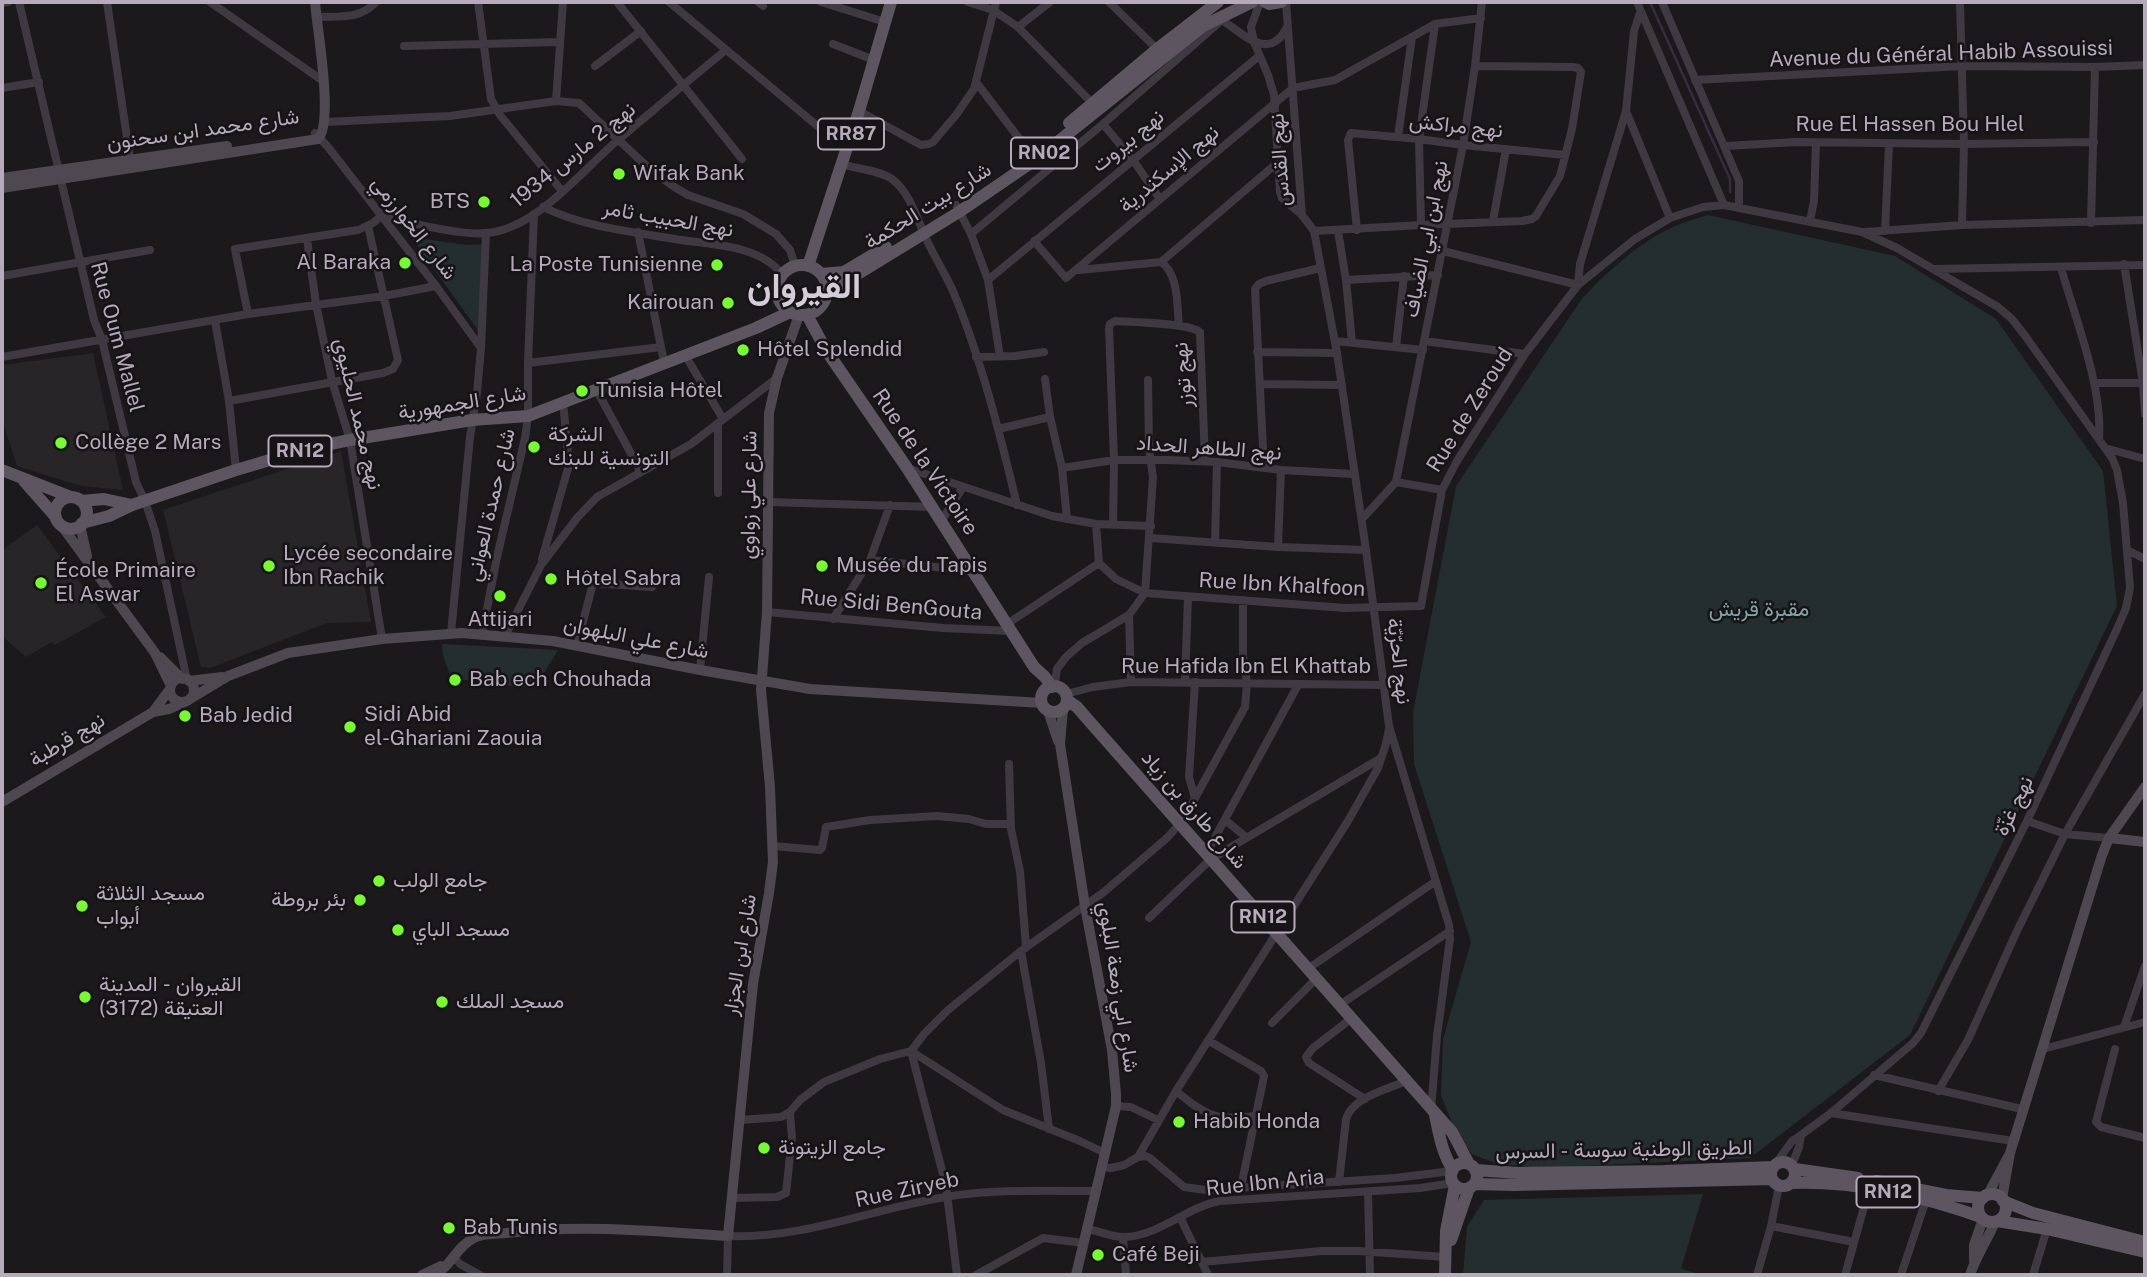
<!DOCTYPE html>
<html>
<head>
<meta charset="utf-8">
<style>
	body { margin:0 }
	#map { position:relative; width:2147px; height:1277px; overflow:hidden; background:#1b191b; font-family:"Public Sans",sans-serif }
	canvas { display:block }
	.frame { position:absolute; inset:0; border:4px solid #b6abbb; pointer-events:none }
</style>
</head>
<body>
<div id="map">
<canvas width="2147" height="1277"></canvas>
<div class="frame"></div>
</div>
<script>
const c = document.querySelector('canvas').getContext('2d');
c.lineJoin = 'round';
function fill(path, color) { c.fillStyle = color; c.fill(path, 'evenodd'); }
function strokePath(path, color, width, dash) { c.strokeStyle = color; c.lineWidth = width; c.lineCap = dash ? 'butt' : 'round'; c.setLineDash(dash || []); c.stroke(path); }
function write(font, color, halo, rows, align = 'center') {
  c.font = font + ' "Public Sans",Vazirmatn,sans-serif'; c.lineWidth = 5; c.setLineDash([]); c.textBaseline = 'middle'; c.strokeStyle = halo; c.fillStyle = color; for (const [text, x, y, turn = 0] of rows) {
    c.save(); c.translate(x, y); c.rotate((+turn || 0) * Math.PI / 180); c.textAlign = isNaN(turn) ? turn : align; if (halo) c.strokeText(text, 0, 0); c.fillText(text, 0, 0); c.restore();
  }
}
const built = new Path2D(`
	M93,353L123,490L81,486L17,466L2,420V365Z
	M341,451L371,622L327,623L210,668L201,667L163,510Z
	M37,525L106,617L55,645L52,642L26,657L2,636V550Z`);
const green = new Path2D(`
	M1708,215L1895,256L1996,319L2103,471L2117,606L1910,1035L1750,1158L1537,1168L1495,1163L1472,1154L1456,1133L1441,1095L1443,1039L1471,942L1414,764L1413,713L1456,486L1581,300C1603,275 1641,241 1671,228C1683,222 1696,219 1708,215Z
	M411,237L466,245L489,244L480,333Z
	M442,644L558,650L536,686L519,687L451,678L443,655Z
	M1703,1194L1681,1269L1704,1275H1463L1467,1227L1484,1200Z`);
const stream = new Path2D(`
	M1650,2L1730,179V192`);
const street = new Path2D(`
	M19,2L94,320L102,340L136,482L145,501L155,531L187,680
	M107,2L131,165
	M210,2L323,81
	M478,2L491,99L500,115L562,191
	M617,2L742,159
	M669,2L845,149
	M758,2L763,6
	M821,2L885,22
	M968,2L993,10L1018,27L1092,103
	M1109,2L1157,49
	M1260,2L1251,27L1254,42L1268,75L1274,95L1280,192L1282,198L1302,215L1314,231L1337,353L1366,550L1389,726L1449,925L1450,939L1437,1036L1431,1110
	M1286,2L1302,215
	M1637,2L1724,205
	M1662,2L1739,181V208
	M1960,2L1964,144L1962,225
	M2,3L8,2
	M316,17C340,16 359,20 376,2
	M1222,20C1244,35 1270,62 1287,27
	M1018,27L1050,2
	M833,44L874,60
	M404,46L560,42
	M595,66L641,31
	M1695,80L1963,66L2095,67L2145,65
	M976,82L1031,154
	M2,88L39,82
	M556,101L563,2
	M859,111L921,145L929,144L933,142L956,115L974,89L996,2
	M1626,111L1670,218
	M325,122L450,116L556,101L579,103L654,173L676,188L688,195L743,214L776,234L790,250L795,266
	M1103,124L1133,160L1160,199
	M315,133L328,147L436,286L481,348
	M1398,137L1412,37
	M1726,146L1796,142L1964,144L2094,142
	M841,164C857,169 879,170 892,179C909,192 916,215 924,234C932,253 944,271 953,291C981,358 1000,434 1017,505
	M956,205L971,234L988,280L1000,357
	M543,207C584,227 632,232 675,239C710,245 758,244 782,274
	M381,216C408,222 460,236 486,233C537,229 582,170 619,139C655,109 690,79 726,50
	M1493,221L1506,149
	M1810,221L1814,201L1816,143
	M2091,223L2095,67
	M1421,225L1419,139L1435,24
	M1357,230L1348,140L1351,133L1419,139L1463,145L1565,155
	M1314,231L1421,225L1522,221L1532,219L1536,216L1560,176L1572,129L1581,72L1578,68L1573,67L1475,66
	M1338,231L1346,280L1352,342
	M1885,231L1889,144
	M638,232L664,362
	M1865,232L1962,225L2145,220
	M971,234L1103,124L1222,20
	M307,239L316,304L332,381L350,440L382,639
	M1034,241L1066,278L1293,88L1335,80L1435,24L1481,18
	M1443,251L1578,285
	M1161,262L1276,164
	M2124,264L2143,383L2145,414
	M2061,268C2075,317 2103,388 2099,438
	M1935,269L2145,265
	M1079,270L1161,262C1179,274 1177,307 1179,326
	M2,276L150,250
	M988,280L1259,56
	M1346,280L1438,275
	M1578,285L1580,264L1626,111L1634,31L1640,13
	M248,314L384,296L436,286
	M215,321L229,401L236,470
	M1335,341L1423,350
	M1424,341L1525,354
	M1396,347L1404,276
	M1257,352L1337,353
	M685,355L723,419
	M2,357L248,314L235,249L358,230L373,223L381,216
	M976,357L1015,356L1044,352
	M528,363L661,347
	M1045,379L1050,417L1062,468L1067,519
	M2094,383H2145
	M1260,384L1342,385
	M596,389L641,472
	M229,401L383,373L393,369L398,360L368,226
	M998,429L1050,417
	M2105,448L2145,459
	M907,468L1052,516L1096,524L1151,526
	M1062,468L1114,460H1167L1217,462L1281,470L1354,474
	M1264,468L1255,289L1259,284L1266,281L1320,268
	M1396,482L1463,145L1475,66L1482,2
	M718,493V423
	M768,502L933,507
	M1362,519L1396,482L1442,490
	M942,520L963,487
	M1113,525L1114,460L1109,328L1110,324L1115,321C1133,322 1189,323 1200,332L1205,461
	M1150,538L1278,547L1366,550
	M1215,542L1217,462
	M1278,547L1281,470
	M2127,550L2145,559
	M542,559L569,465L563,402
	M870,560L973,571
	M1099,563L1116,579L1145,593L1345,608L1421,606L1442,490L1457,461L1525,354L1578,285L1635,239L1670,218L1703,207L1724,205L1862,232L1897,248L1998,307L2012,319L2026,337L2112,458L2117,470L2123,503L2130,588L2126,608L2117,629L2027,821L1921,1033L1913,1043L1831,1113L1801,1135
	M767,612L943,628L1011,631
	M1129,615L1131,682
	M833,619L870,560L890,505
	M1007,624L1099,563L1096,524
	M451,633L470,437L477,393L481,348L486,233
	M482,635L497,557L525,438L528,416V363L534,214
	M505,636L541,565L577,518L597,497L691,444L777,378
	M577,645L593,583L652,587
	M700,670L709,577
	M1185,682L1188,597
	M1195,682L1189,777L1195,798
	M1054,687L1057,669L1066,657L1082,643L1129,615L1145,593L1153,477L1149,449L1148,380
	M1066,694L1093,687L1131,682L1384,685
	M1009,764L1011,829L1020,871L1026,947
	M1225,820L1246,837
	M2027,821L2065,834L2145,694
	M773,846L820,850L822,848L826,827L870,820L937,816L969,819L986,824H1010
	M1206,854L1298,685
	M1149,918L1211,859L1381,758
	M1021,951L1041,1063L1049,1129
	M1309,968L1436,881
	M1341,1004L1450,931
	M1352,1018L1313,1048L1306,1057L1309,1063L1365,1099
	M1272,1023L1317,978
	M2124,1027L2145,966
	M1209,1041L1261,1071L1264,1076L1241,1187
	M2043,1049L2145,1022
	M2115,1049L2096,1122L2101,1127L2145,1138
	M911,1051L946,1186L957,1275
	M911,1051L1003,1110L1080,1141L1105,1153
	M1874,1075L2022,1109
	M1176,1091C1206,1116 1216,1121 1255,1116
	M1938,1091L1968,1040L2016,933L2065,834L2109,838
	M1116,1106L1131,1107L1158,1120
	M1831,1113L2013,1141
	M740,1120L781,1117L790,1112L800,1100L824,1082L880,1059L911,1051L924,1034L948,1010L1021,951L1104,892L1168,837L1180,823L1195,798L1245,707L1247,683L1243,656V600
	M1138,1157L1146,1156L1150,1158L1184,1187L1206,1190L1395,1178L1452,1171
	M1774,1166L1792,1141L1801,1135L1799,1147L1792,1165
	M1101,1167L1111,1168L1124,1165L1138,1157L1176,1091L1348,821L1378,768L1385,747L1389,729
	M1339,1182L1346,1119C1353,1097 1386,1090 1406,1081
	M1368,1192L1370,1275
	M733,1198L777,1197L786,1193L792,1138L790,1112
	M1180,1217L1208,1275
	M1771,1226L1854,1242
	M1088,1229C1099,1231 1114,1238 1126,1237C1160,1235 1187,1207 1220,1201L1420,1188L1453,1183
	M1123,1238L1126,1275
	M454,1257L460,1264L480,1275
	M1202,1262L1322,1251H1358L1446,1257
	M727,1275L728,1236C803,1239 872,1209 945,1197C994,1189 1045,1191 1095,1191
	M976,1275L1043,1238L1084,1243
	M1757,1275L1771,1226L1779,1186
	M1845,1275L1869,1189
	M1901,1275L1926,1200
	M2033,1275L2047,1229`);
const secondary = new Path2D(`
	M2,178L227,146
	M2,188L318,139C334,123 317,28 315,2
	M61,525L155,653L171,686
	M80,525L87,556
	M160,657L182,679
	M170 690a12 12 0 1 1 24 0a12 12 0 1 1-24 0Z
	M189,681L222,677
	M190,699L228,676L288,653L382,639L462,633L553,641L700,670L810,689L1042,703
	M1063,709L1060,744L1085,906L1112,1050L1116,1094V1106L1105,1153L1076,1275
	M1048,711L1058,741
	M153,712L170,689
	M2,802L153,712L169,709L185,702
	M2109,838L2145,842
	M2010,1153L2102,855L2109,838L2145,787
	M1987,1196L2010,1153L2002,1199
	M1974,1261V1245L1983,1219
	M422,1275L441,1266
	M435,1275C451,1266 457,1246 474,1238C483,1233 496,1234 506,1233C579,1224 655,1231 728,1236L753,984L769,893L773,862L770,787L761,690L767,612L769,413L777,378L799,315
	M1970,1275C1976,1256 1987,1241 1995,1222`);
const primary = new Path2D(`
	M1265,2L1269,4L1281,2
	M1069,123L1157,49L1218,2
	M777 290a25 25 0 1 1 50 0a25 25 0 1 1-50 0Z
	M808,266L859,111L891,2
	M821,274L844,272L886,247
	M827,293L959,212L1035,160L1203,26L1252,2
	M807,315L826,350L907,468L1034,667L1045,677L1052,687
	M2,470L71,497
	M24,481L55,516
	M55 513a16 16 0 1 1 32 0a16 16 0 1 1-32 0Z
	M81,501L104,499L132,505
	M82,523L109,516L132,505L236,470L310,448L350,440L472,420L528,416L756,328L790,312
	M1041 699a13 13 0 1 1 26 0a13 13 0 1 1-26 0Z
	M1067,700L1077,707L1090,722L1444,1123L1452,1132L1469,1164
	M1435,1115C1439,1134 1442,1153 1453,1170
	M1771 1174a12 12 0 1 1 24 0a12 12 0 1 1-24 0Z
	M1451 1176a13 13 0 1 1 26 0a13 13 0 1 1-26 0Z
	M1795,1169L1858,1178
	M1475,1170L1518,1173L1664,1171L1773,1167
	M1876,1181L1946,1195L1983,1198
	M1792,1183C1856,1181 1921,1196 1981,1217
	M1474,1184L1514,1185L1772,1179
	M1978 1208a14 14 0 1 1 28 0a14 14 0 1 1-28 0Z
	M2003,1201L2033,1213L2145,1242
	M1997,1221L2047,1229L2145,1252
	M1451,1240L1469,1188
	M1445,1275L1446,1231L1455,1185`);
const markers = [
	[619,174,7,"#78f933"],
	[484,202,7,"#78f933"],
	[405,263,7,"#78f933"],
	[717,265,7,"#78f933"],
	[728,303,7,"#78f933"],
	[743,350,7,"#78f933"],
	[582,391,7,"#78f933"],
	[61,443,7,"#78f933"],
	[534,447,7,"#78f933"],
	[269,566,7,"#78f933"],
	[822,566,7,"#78f933"],
	[551,579,7,"#78f933"],
	[41,583,7,"#78f933"],
	[500,596,7,"#78f933"],
	[455,680,7,"#78f933"],
	[185,716,7,"#78f933"],
	[350,727,7,"#78f933"],
	[379,881,7,"#78f933"],
	[360,900,7,"#78f933"],
	[82,906,7,"#78f933"],
	[398,930,7,"#78f933"],
	[85,997,7,"#78f933"],
	[442,1002,7,"#78f933"],
	[1179,1122,7,"#78f933"],
	[764,1148,7,"#78f933"],
	[449,1228,7,"#78f933"],
	[1098,1255,7,"#78f933"]
];
const shields = [
	[851,134,66],
	[1044,153,66],
	[300,451,63],
	[1263,917,63],
	[1888,1192,63]
];
const shieldNames = [
	["RR87",851,134],
	["RN02",1044,153],
	["RN12",300,451],
	["RN12",1263,917],
	["RN12",1888,1192]
];
const streetNames = [
	["Avenue du Général Habib Assouissi",1941,54,-2],
	["Rue El Hassen Bou Hlel",1910,125],
	["نهج مراكش",1456,126,6],
	["شارع محمد ابن سحنون",203,130,-8],
	["نهج بيروت",1128,141,-39],
	["نهج 2 مارس 1934",573,155,-39],
	["نهج القدس",1280,160,-94],
	["نهج الإسكندرية",1169,169,-40],
	["شارع بيت الحكمة",928,206,-32],
	["نهج الحبيب ثامر",668,219,10],
	["شارع الخوارزمي",414,228,52],
	["نهج ابن ابي الضياف",1426,239,-79],
	["Rue Oum Mallel",117,337,75],
	["نهج توزر",1183,375,-94],
	["شارع الجمهورية",462,403,-9],
	["Rue de Zeroud",1470,410,-58],
	["نهج محمد الحليوي",358,414,77],
	["نهج الطاهر الحداد",1209,448,4],
	["Rue de la Victoire",925,462,56],
	["شارع علي زواوي",749,495,-89],
	["شارع حمدة العواني",491,505,-77],
	["Rue Ibn Khalfoon",1282,585,3],
	["Rue Sidi BenGouta",891,605,5],
	["شارع علي البلهوان",636,638,11],
	["نهج الحرّيّة",1399,661,83],
	["Rue Hafida Ibn El Khattab",1246,667],
	["نهج قرطبة",67,740,-31],
	["نهج غزّة",2014,806,-64],
	["شارع طارق بن زياد",1194,810,49],
	["شارع ابن الجزار",740,955,-81],
	["شارع ابي زمعة البلوي",1118,987,81],
	["الطريق الوطنية سوسة - السرس",1624,1150,-1],
	["Rue Ibn Aria",1265,1183,-6],
	["Rue Ziryeb",907,1190,-12]
];
const poiNames = [
	["Wifak Bank",633,174],
	["BTS",470,202,"right"],
	["Al Baraka",391,263,"right"],
	["La Poste Tunisienne",703,265,"right"],
	["Kairouan",714,303,"right"],
	["Hôtel Splendid",757,350],
	["Tunisia Hôtel",596,391],
	["الشركة",548,435],
	["التونسية للبنك",548,459],
	["Collège 2 Mars",75,443],
	["Lycée secondaire",283,554],
	["Ibn Rachik",283,578],
	["Musée du Tapis",836,566],
	["École Primaire",55,571],
	["El Aswar",55,595],
	["Hôtel Sabra",565,579],
	["Attijari",500,620,"center"],
	["Bab ech Chouhada",469,680],
	["Sidi Abid",364,715],
	["el-Ghariani Zaouia",364,739],
	["Bab Jedid",199,716],
	["جامع الولب",393,881],
	["مسجد الثلاثة",96,894],
	["أبواب",96,918],
	["بئر بروطة",346,900,"right"],
	["مسجد الباي",412,930],
	["القيروان - المدينة",99,985],
	["العتيقة (3172)",99,1009],
	["مسجد الملك",456,1002],
	["Habib Honda",1193,1122],
	["جامع الزيتونة",778,1148],
	["Bab Tunis",463,1228],
	["Café Beji",1112,1255]
];
const parkNames = [
	["مقبرة قريش",1759,610]
];
const townNames = [
	["القيروان",804,287]
];
fill(built, '#282529');
fill(green, '#252e2f');
strokePath(stream, '#362e40', 2.5);
strokePath(street, '#3f3a41', 8);
strokePath(secondary, '#4e4851', 10);
strokePath(primary, '#5d5660', 12);
for (const [x, y, r, color] of markers) { const dot = new Path2D(); dot.arc(x, y, r, 0, 2 * Math.PI); c.fillStyle = color; c.fill(dot); strokePath(dot, '#161416', 2.5); }
for (const [x, y, w] of shields) { const box = new Path2D(); box.roundRect(x - w / 2, y - 15.5, w, 31, 5); c.fillStyle = '#161416'; c.fill(box); strokePath(box, '#b6abbb', 2); }
write('bold 19px', '#b6abbb', null, shieldNames);
write('21px', '#b6abbb', '#161416', streetNames);
write('21px', '#b6abbb', '#161416', poiNames, 'left');
write('21px', '#81a5a7', '#161416', parkNames);
write('bold 35px', '#d4ccd7', '#161416', townNames);
</script>
</body>
</html>
